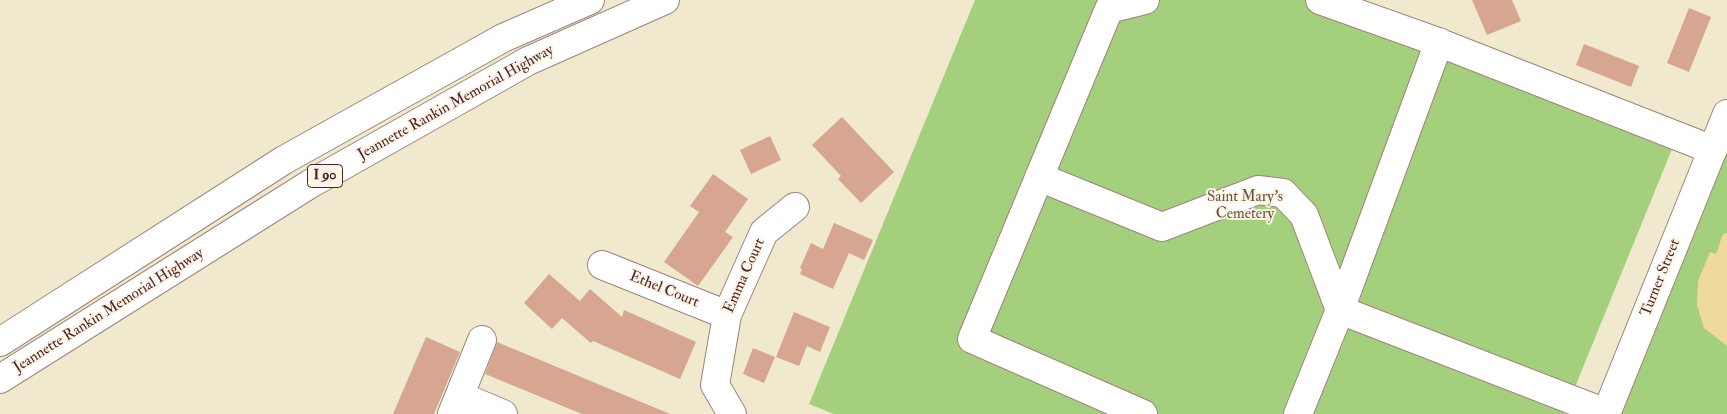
<!DOCTYPE html>
<html>
<head>
<meta charset="utf-8">
<style>
	body { margin:0 }
	canvas { display:block; background:#f0e9cd }
</style>
</head>
<body>
<canvas width="1727" height="414"></canvas>
<script>
const c = document.querySelector('canvas').getContext('2d');
c.lineJoin = 'round';
function fill(path, color) { c.fillStyle = color; c.fill(path, 'evenodd'); }
function strokePath(path, color, width, dash) { c.strokeStyle = color; c.lineWidth = width; c.lineCap = dash ? 'butt' : 'round'; c.setLineDash(dash || []); c.stroke(path); }
function write(font, color, halo, rows, align = 'center') {
  c.font = font + ' "IM FELL Double Pica",serif'; c.lineWidth = 4; c.setLineDash([]); c.textBaseline = 'middle'; c.strokeStyle = halo; c.fillStyle = color; for (const [text, x, y, turn = 0] of rows) {
    c.save(); c.translate(x, y); c.rotate((+turn || 0) * Math.PI / 180); c.textAlign = isNaN(turn) ? turn : align; if (halo) c.strokeText(text, 0, 0); c.fillText(text, 0, 0); c.restore();
  }
}
const green = new Path2D(`
	M975,0H1364L1681,127L1564,414H834L809,404Z
	M1727,147V414H1606Z`);
const sand = new Path2D(`
	M1727,233V346L1704,328L1697,305L1698,281L1710,252L1716,254L1723,234Z`);
const building = new Path2D(`
	M1472,0H1512L1521,21L1487,35Z
	M1689,8L1711,17L1689,72L1667,63Z
	M1584,44L1639,66L1631,87L1576,65Z
	M842,117L894,172L861,203L838,179L841,176L812,145Z
	M770,136L781,160L751,174L740,150Z
	M713,174L748,199L725,232L733,237L698,286L664,262L699,212L690,206Z
	M834,223L873,240L864,260L849,253L833,289L800,274L802,269L800,268L811,243L823,249Z
	M549,274L580,301L590,289L622,317L624,310L696,342L680,379L593,341L591,343L562,318L552,329L524,303Z
	M794,312L830,327L820,352L807,346L799,366L776,357Z
	M426,337L460,352L434,414H393Z
	M497,342L670,414H582L485,374Z
	M753,348L775,357L764,383L743,374Z`);
const minor = new Path2D(`
	M1320,0L1435,41L1713,150
	M1039,177L1162,227L1258,190L1283,193L1304,215L1340,310L1606,413
	M602,265L727,315
	M460,396L503,414
	M452,414L482,340
	M732,414L715,385L727,315L764,232L795,207
	M1143,414L972,339L1109,9L1145,0
	M1298,414L1340,310L1439,42
	M1606,414L1727,114`);
const highway = new Path2D(`
	M0,342L284,160L503,38L590,0
	M0,379L310,184L528,61L665,0`);
const shields = [
	[325,176,35]
];
const shieldNames = [
	["I 90",325,176]
];
const streetNames = [
	["Jeannette Rankin Memorial Highway",456,103,-29],
	["Emma Court",745,276,-66],
	["Turner Street",1661,278,-68],
	["Ethel Court",664,290,22],
	["Jeannette Rankin Memorial Highway",109,311,-32]
];
const parkNames = [
	["Saint Mary's",1245,198],
	["Cemetery",1245,215]
];
fill(green, '#a4cf7c');
fill(sand, '#eeda9e');
fill(building, '#d6a691');
strokePath(minor, '#9d847c', 30);
strokePath(highway, '#9d847c', 30);
strokePath(minor, '#fff', 28);
strokePath(highway, '#fff', 28);
for (const [x, y, w] of shields) { const box = new Path2D(); box.roundRect(x - w / 2, y - 11.5, w, 23, 4); c.fillStyle = '#fcf5e5'; c.fill(box); strokePath(box, '#4a1f2b', 1); }
write('bold 14px', '#4a1f2b', null, shieldNames);
write('15px', '#4a1f2b', '#fcf5e5', streetNames);
write('15px', '#655443', '#fcf5e5', parkNames);
</script>
</body>
</html>
